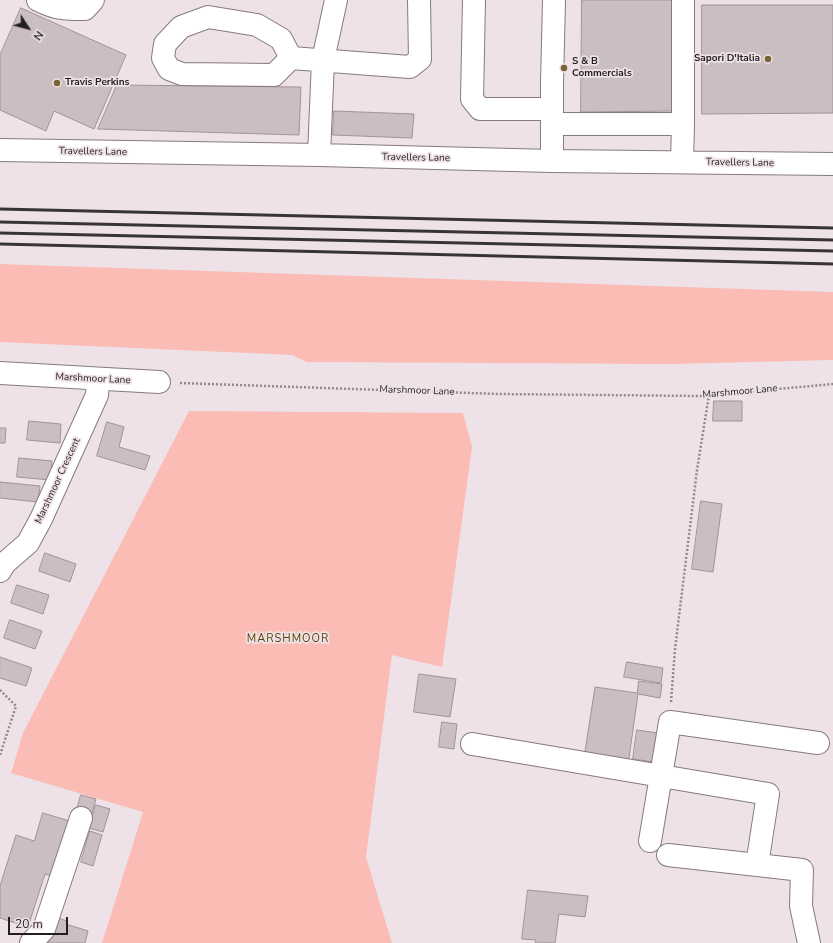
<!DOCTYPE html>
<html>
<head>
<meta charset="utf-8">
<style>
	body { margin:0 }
	#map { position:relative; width:833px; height:943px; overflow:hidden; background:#eee2e8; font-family:"Nunito Sans",sans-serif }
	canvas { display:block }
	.north { position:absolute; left:8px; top:8px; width:40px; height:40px; -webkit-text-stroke:3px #eee2e8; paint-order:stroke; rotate:126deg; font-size:11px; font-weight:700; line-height:16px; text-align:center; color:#231f21 }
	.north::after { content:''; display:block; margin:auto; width:14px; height:18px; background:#231f21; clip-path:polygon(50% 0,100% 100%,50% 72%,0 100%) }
	.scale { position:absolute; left:8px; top:917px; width:60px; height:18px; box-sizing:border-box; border:2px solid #231f21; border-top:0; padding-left:5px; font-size:12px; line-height:14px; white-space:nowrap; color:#231f21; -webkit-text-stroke:3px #eee2e8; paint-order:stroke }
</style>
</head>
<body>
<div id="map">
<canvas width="833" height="943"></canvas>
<div class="north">N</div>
<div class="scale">20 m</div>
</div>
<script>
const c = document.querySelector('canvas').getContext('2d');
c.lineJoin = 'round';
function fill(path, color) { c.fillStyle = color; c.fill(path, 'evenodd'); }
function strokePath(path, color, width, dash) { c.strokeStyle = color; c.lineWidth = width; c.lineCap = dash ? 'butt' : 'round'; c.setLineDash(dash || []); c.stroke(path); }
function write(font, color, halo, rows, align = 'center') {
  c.font = font + ' "Nunito Sans",sans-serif'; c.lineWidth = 3.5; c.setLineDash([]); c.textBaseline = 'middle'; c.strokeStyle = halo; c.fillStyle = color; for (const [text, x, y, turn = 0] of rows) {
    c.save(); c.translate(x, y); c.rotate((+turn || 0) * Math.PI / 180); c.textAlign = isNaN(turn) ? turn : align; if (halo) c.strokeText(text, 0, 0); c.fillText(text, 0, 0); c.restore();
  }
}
const green = new Path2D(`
	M0,264L833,292V360L671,364L307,362L292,355L0,342Z
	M189,411L463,413L472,447L442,667L392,655L366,857L392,943H102L143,812L11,773L23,733Z`);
const building = new Path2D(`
	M582,0H674L673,111L581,112Z
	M702,5H833V113L702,114Z
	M21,8L126,55L94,129L54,111L46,131L0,110V55Z
	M117,85L301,87L299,135L98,129Z
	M334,111L414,114L412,138L333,135Z
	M714,401H742V421H713Z
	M29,421L61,424L60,443L27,440Z
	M107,422L124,427L119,447L150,456L145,470L97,456Z
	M0,428H6L5,443H0Z
	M19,458L52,461L50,480L17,477Z
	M0,482L40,486L38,502L0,498Z
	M701,501L722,504L713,572L692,569Z
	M45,553L76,564L70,582L39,571Z
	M17,585L49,595L43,614L11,603Z
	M10,620L42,631L35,649L4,638Z
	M0,657L32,668L26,686L0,678Z
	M627,662L663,668L661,683L624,677Z
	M419,674L456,679L450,717L414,712Z
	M639,681L662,684L660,698L638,694L628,765L584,758L595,687L637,693Z
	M442,722L457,724L454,749L439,747Z
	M637,730L658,733L654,762L633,759Z
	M81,795L96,799L91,817L76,813Z
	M96,805L110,809L103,832L89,828Z
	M43,813L73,822L55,877L45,874L28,927L0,918V886L16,835L34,841Z
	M90,831L102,835L93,866L81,862Z
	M528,890L588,896L585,917L559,914L555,943H535L536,940L522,939Z
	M56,917L67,921L66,924L88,931L85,943H48Z`);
const path = new Path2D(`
	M180,383L499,394L701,396L833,384
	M0,690L16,706L0,755
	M671,702L675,649L697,470L709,395`);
const minor = new Path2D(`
	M38,0C56,9 64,9 85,9L93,0
	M474,0L472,99L480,109H552
	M291,58L274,75L182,74L169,69L163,58L165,44L181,27L208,17L257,25L281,39L291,58L410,67L420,59L419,0
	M552,124H683V0
	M0,150L319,155L552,161L833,164
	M319,155L323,60L336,0
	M552,161V84L554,0
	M682,162L683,124
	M0,373L159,382
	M0,571L5,563L28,543L41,519L97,395L98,380
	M472,744L768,794L757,865
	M650,841L670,722L818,743
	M668,855L802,870L801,906L809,943
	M31,943L44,929L81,818`);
const rail = new Path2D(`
	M0,209L833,228
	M0,222L833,240
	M0,233L833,251
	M0,244L833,264`);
const markers = [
	[768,59,4,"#756331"],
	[564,68,4,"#756331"],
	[57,83,4,"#756331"]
];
const poiNames = [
	["Sapori D'Italia",760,59,"right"],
	["S & B",572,62],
	["Commercials",572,74],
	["Travis Perkins",65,83]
];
const streetNames = [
	["Travellers Lane",93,152,1],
	["Travellers Lane",416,158,1],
	["Travellers Lane",740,163,1],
	["Marshmoor Lane",93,379,3],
	["Marshmoor Lane",417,391,2],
	["Marshmoor Lane",740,392,-5],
	["Marshmoor Crescent",58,481,-65]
];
const neighbourhoodNames = [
	["MARSHMOOR",288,639]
];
fill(green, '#fbbcb5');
fill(building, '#cbbec0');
strokePath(building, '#a09395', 1);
strokePath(minor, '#857a80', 24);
strokePath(path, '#90888c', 2.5, [2, 2]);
strokePath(minor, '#fff', 22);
strokePath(rail, '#383335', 3);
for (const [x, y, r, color] of markers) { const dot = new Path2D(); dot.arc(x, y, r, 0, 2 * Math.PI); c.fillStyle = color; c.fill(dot); strokePath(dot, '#eee2e8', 1.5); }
write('bold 10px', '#231f21', '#eee2e8', poiNames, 'left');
write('10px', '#231f21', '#eee2e8', streetNames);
c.letterSpacing = '1px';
write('11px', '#584402', '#eee2e8', neighbourhoodNames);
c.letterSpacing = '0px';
</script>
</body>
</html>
